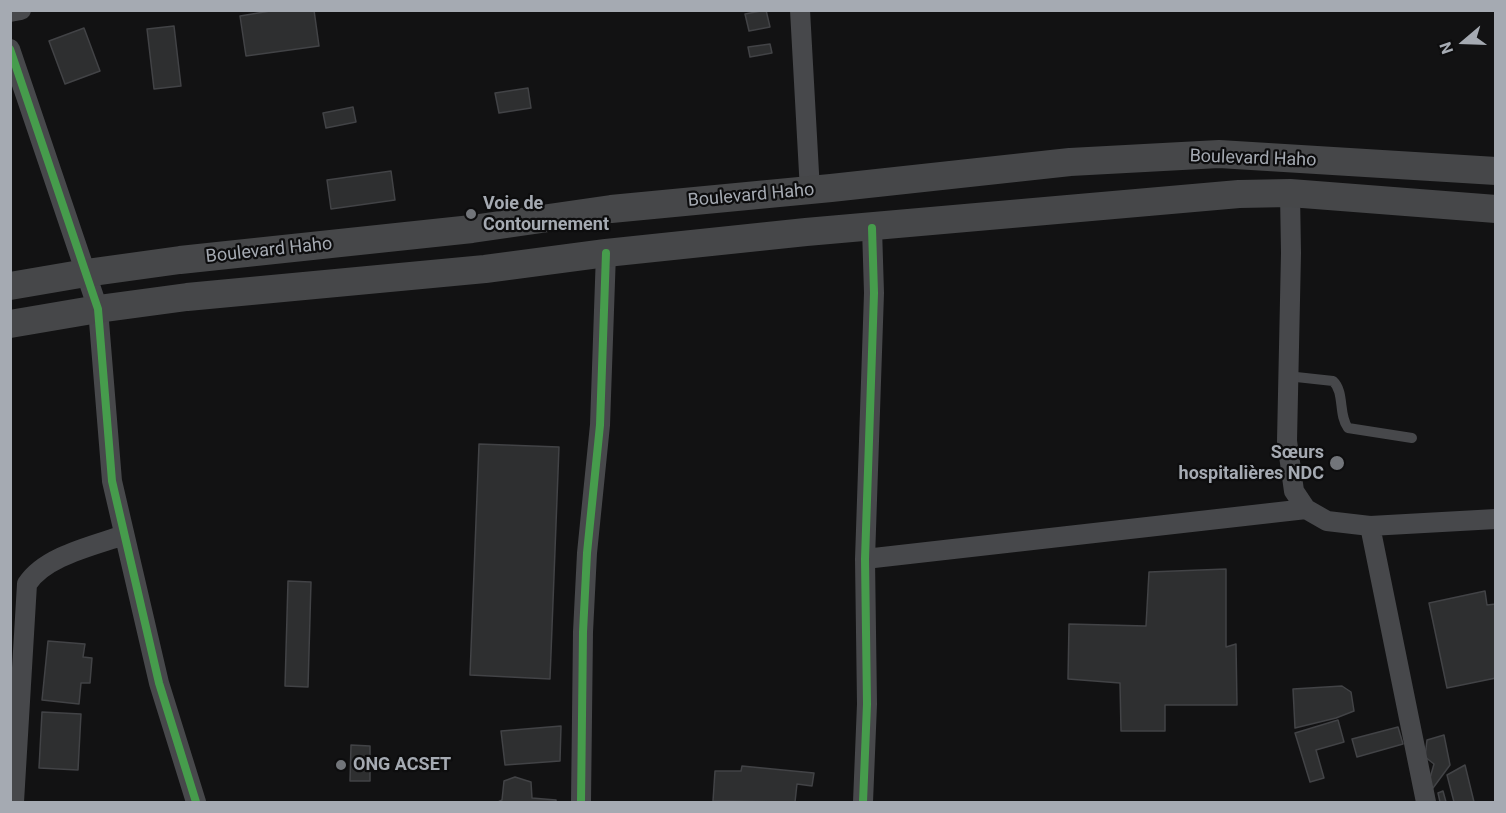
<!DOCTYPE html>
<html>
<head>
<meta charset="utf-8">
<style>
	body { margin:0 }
	#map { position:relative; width:1506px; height:813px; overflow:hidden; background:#121213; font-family:Roboto,sans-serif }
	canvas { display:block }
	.frame { position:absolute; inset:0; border:12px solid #a5aab2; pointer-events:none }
	.north { position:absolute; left:1434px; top:12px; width:60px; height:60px; -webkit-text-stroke:4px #0d0d0e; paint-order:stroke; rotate:251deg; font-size:16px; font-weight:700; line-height:24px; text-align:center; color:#a5aab2 }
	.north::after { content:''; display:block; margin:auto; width:21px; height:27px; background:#a5aab2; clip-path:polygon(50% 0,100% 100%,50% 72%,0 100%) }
</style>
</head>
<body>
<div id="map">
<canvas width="1506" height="813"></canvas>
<div class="frame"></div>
<div class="north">N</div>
</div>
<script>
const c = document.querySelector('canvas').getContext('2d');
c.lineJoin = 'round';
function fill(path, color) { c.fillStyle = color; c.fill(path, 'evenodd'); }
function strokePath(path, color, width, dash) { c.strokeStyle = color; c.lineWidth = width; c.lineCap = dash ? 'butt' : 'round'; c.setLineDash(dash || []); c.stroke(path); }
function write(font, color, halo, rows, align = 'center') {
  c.font = font + ' Roboto,sans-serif'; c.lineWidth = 4.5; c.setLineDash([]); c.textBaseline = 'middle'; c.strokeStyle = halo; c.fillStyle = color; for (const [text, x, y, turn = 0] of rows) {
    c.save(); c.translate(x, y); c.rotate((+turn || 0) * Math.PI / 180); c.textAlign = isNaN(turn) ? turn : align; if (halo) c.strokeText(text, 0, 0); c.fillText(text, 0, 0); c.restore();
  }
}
const building = new Path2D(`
	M276,10H314L319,46L246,56L240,16Z
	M766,10L770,27L749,31L745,14Z
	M174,26L181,86L154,89L147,29Z
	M84,28L100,71L65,84L49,41Z
	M770,44L772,53L750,57L748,47Z
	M528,88L531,108L499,113L495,93Z
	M353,107L356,122L326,128L323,113Z
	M391,171L395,200L331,209L327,180Z
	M479,444L559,447L550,679L470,675Z
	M1226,569V647L1236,644L1237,705H1165V731H1121L1120,683L1068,679L1069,624L1146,626L1149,572Z
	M288,581L311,582L308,687L285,686Z
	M1485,591L1487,605L1496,604V678L1447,688L1429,603Z
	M48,641L85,644L83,657L92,658L90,683H81L79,704L42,700Z
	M1342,686L1351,692L1354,711L1336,718L1295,728L1293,689Z
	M42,712L81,714L78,770L39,768Z
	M1338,720L1344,742L1316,750L1324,778L1310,782L1295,733Z
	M561,726L560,761L505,765L501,731Z
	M1398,727L1403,744L1357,757L1352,739Z
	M1444,735L1450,765L1433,788L1428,785L1434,764L1425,757L1427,740Z
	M351,745L370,746V781H350Z
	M1465,765L1474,802H1454L1447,775Z
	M742,766L814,773L812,786L797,784L795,802L713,801L715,771H741Z
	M515,777L531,782L532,798L556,800V802H498L502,800L504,781Z
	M1443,791L1446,802H1440L1438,793Z`);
const lane = new Path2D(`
	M1287,376L1333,381C1345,392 1338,415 1348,428L1412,438`);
const street = new Path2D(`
	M800,10L810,191
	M10,12L21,10
	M10,49L98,309L112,481L159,683L196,802
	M1290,193L1291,253L1287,441L1294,491L1306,509L1327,521L1370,526L1496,519
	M1370,526L1426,802
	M865,559L1306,509
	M14,802L27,584C45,556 93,546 124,535
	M581,802L583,632L587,553L600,425L606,253
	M863,802L867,704L865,559L874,293L872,228`);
const secondary = new Path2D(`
	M10,286L86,273L180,260L472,229L611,209L831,188L1070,162L1219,154L1496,171
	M10,324L98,309L187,297L485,269L606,253L806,232L1239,194L1290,193L1496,209`);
const cycleway = new Path2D(`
	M10,49L98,309L112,481L159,683L196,802
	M581,802L583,632L587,553L600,425L606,253
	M863,802L867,704L865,559L874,293L872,228`);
const markers = [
	[471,214,6,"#72757a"],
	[1337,463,8,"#72757a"],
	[341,765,6,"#72757a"]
];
const streetNames = [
	["Boulevard Haho",1253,159,2],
	["Boulevard Haho",751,196,-5],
	["Boulevard Haho",269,251,-6]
];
const poiNames = [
	["Voie de",483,204],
	["Contournement",483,225],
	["Sœurs",1324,453,"right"],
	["hospitalières NDC",1324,474,"right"],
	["ONG ACSET",353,765]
];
fill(building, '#2e2f30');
strokePath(building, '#424346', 1.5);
strokePath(lane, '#47484b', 10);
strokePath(street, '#47484b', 20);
strokePath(secondary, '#464749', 28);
strokePath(cycleway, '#469c4c', 8);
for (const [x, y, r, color] of markers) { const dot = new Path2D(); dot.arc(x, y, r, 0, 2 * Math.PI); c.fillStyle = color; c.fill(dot); strokePath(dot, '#0d0d0e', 2); }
write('18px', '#a5aab2', '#0d0d0e', streetNames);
write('bold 18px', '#a5aab2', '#0d0d0e', poiNames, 'left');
</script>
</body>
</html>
